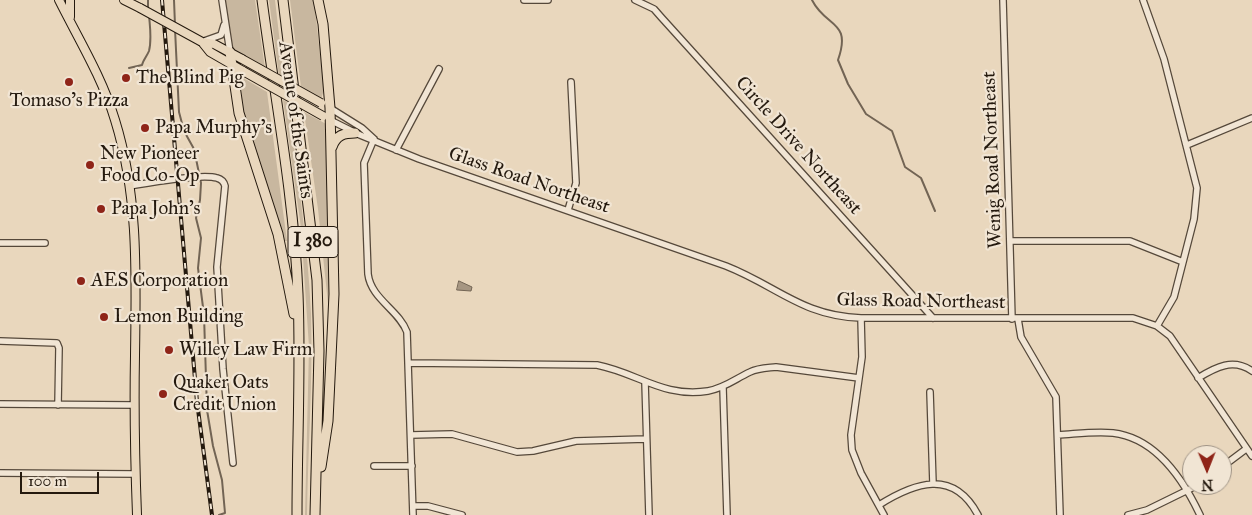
<!DOCTYPE html>
<html>
<head>
<meta charset="utf-8">
<style>
	body { margin:0 }
	#map { position:relative; width:1252px; height:515px; overflow:hidden; background:#e9d7bd; font-family:"IM FELL Great Primer",serif }
	canvas { display:block }
	.north { position:absolute; left:1182px; top:445px; width:50px; height:50px; box-sizing:border-box; background:#f1e5d4; border:1px solid #9f9385; border-radius:50%; rotate:179deg; font-size:14px; font-weight:700; line-height:20px; text-align:center; color:#24190e }
	.north::after { content:''; display:block; margin:auto; width:18px; height:22px; background:#8f2418; clip-path:polygon(50% 0,100% 100%,50% 72%,0 100%) }
	.scale { position:absolute; left:20px; top:472px; width:79px; height:22px; box-sizing:border-box; border:2px solid #24190e; border-top:0; padding-left:6px; font-size:15px; line-height:18px; white-space:nowrap; color:#24190e; -webkit-text-stroke:4px #f1e5d4; paint-order:stroke }
</style>
</head>
<body>
<div id="map">
<canvas width="1252" height="515"></canvas>
<div class="north">N</div>
<div class="scale">100 m</div>
</div>
<script>
const c = document.querySelector('canvas').getContext('2d');
c.lineJoin = 'round';
function fill(path, color) { c.fillStyle = color; c.fill(path, 'evenodd'); }
function strokePath(path, color, width, dash) { c.strokeStyle = color; c.lineWidth = width; c.lineCap = dash ? 'butt' : 'round'; c.setLineDash(dash || []); c.stroke(path); }
function write(font, color, halo, rows, align = 'center') {
  c.font = font + ' "IM FELL Great Primer",serif'; c.lineWidth = 4.5; c.setLineDash([]); c.textBaseline = 'middle'; c.strokeStyle = halo; c.fillStyle = color; for (const [text, x, y, turn = 0] of rows) {
    c.save(); c.translate(x, y); c.rotate((+turn || 0) * Math.PI / 180); c.textAlign = isNaN(turn) ? turn : align; if (halo) c.strokeText(text, 0, 0); c.fillText(text, 0, 0); c.restore();
  }
}
const green = new Path2D(`
	M224,0H255L265,68L231,49Z
	M269,0H275L284,78L279,76Z
	M290,0H314L324,90L321,99L301,87Z
	M240,76L267,92L287,241H284L243,115Z
	M283,100L289,103C297,174 308,244 311,314C313,381 308,448 307,515H305L309,347L301,228Z
	M304,112L328,125L326,134L329,206L330,322L318,209Z`);
const water = new Path2D(`
	M459,281L472,287L471,291L457,290Z`);
const stream = new Path2D(`
	M148,0V11
	M174,0L175,25
	M812,0C826,28 852,20 838,60L848,84L866,114L892,131L905,167L921,178L935,211
	M175,29L179,112L184,131L194,149L201,183L200,200L196,218L201,238L198,268L204,315L207,410L213,446L222,480L225,513L219,515
	M129,68L142,65C143,60 147,56 149,51C152,39 150,28 149,15`);
const minor = new Path2D(`
	M222,0L230,52
	M524,0H548
	M635,0L654,9L661,17L933,318
	M1003,0L1012,319
	M1143,0L1164,59L1197,188L1194,219L1174,297L1157,326
	M204,41L221,35L224,25
	M330,108L362,128L374,139
	M330,120L360,135L419,159L726,266C777,286 802,316 861,318H1133L1157,326L1170,336L1252,456
	M374,139L364,163L368,274C371,299 399,310 407,332L413,515
	M1187,145L1252,118
	M396,150L439,69
	M130,186C148,183 201,173 217,178C221,179 224,182 225,186L217,267L223,369L233,463
	M568,210L576,183L571,82
	M1010,241H1130L1183,262
	M0,243H45
	M861,318L862,357L851,435L852,450L861,473L884,515
	M1018,319L1021,337L1056,397L1060,515
	M0,341L57,343L59,348L58,405
	M409,363L597,365C638,373 663,398 708,391C725,388 735,379 750,372C758,368 768,368 776,367L859,378
	M1198,378C1216,367 1233,358 1252,371
	M645,382L649,515
	M723,388L727,515
	M930,392L933,484
	M0,404L134,405
	M411,435L452,434L517,452L533,451L576,441L646,439
	M1058,435C1076,434 1095,431 1113,433C1156,438 1183,479 1200,515
	M374,466H412
	M1222,467L1246,449
	M0,473L136,474
	M879,505C914,483 953,468 978,515
	M413,506H428L462,515
	M1128,515L1147,510L1198,485`);
const major = new Path2D(`
	M59,0C79,40 102,77 115,120C139,197 136,276 135,356C134,409 135,462 137,515
	M124,0L140,8
	M70,17V0
	M202,42L210,52L243,71
	M202,42L214,44L242,59`);
const highway = new Path2D(`
	M262,0C275,98 294,196 298,294C301,368 297,441 297,515
	M283,0L317,280L319,351L315,515
	M318,0L323,24L330,108L334,294L328,421L321,467
	M230,52L239,113L278,234L294,314
	M332,147C336,135 344,133 355,133`);
const rail = new Path2D(`
	M162,0L197,402L212,515`);
const majorBridge = new Path2D(`
	M140,8L202,42
	M242,59L321,103
	M243,71L323,116`);
const markers = [
	[126,78,5,"#8f2418"],
	[69,82,5,"#8f2418"],
	[145,128,5,"#8f2418"],
	[90,165,5,"#8f2418"],
	[101,209,5,"#8f2418"],
	[81,281,5,"#8f2418"],
	[104,317,5,"#8f2418"],
	[169,350,5,"#8f2418"],
	[163,394,5,"#8f2418"]
];
const shields = [
	[313,242,50]
];
const shieldNames = [
	["I 380",313,242]
];
const poiNames = [
	["The Blind Pig",136,78],
	["Tomaso's Pizza",69,101,"center"],
	["Papa Murphy's",155,128],
	["New Pioneer",100,154],
	["Food Co-Op",100,176],
	["Papa John's",111,209],
	["AES Corporation",91,281],
	["Lemon Building",114,317],
	["Willey Law Firm",179,350],
	["Quaker Oats",173,383],
	["Credit Union",173,405]
];
const streetNames = [
	["Avenue of the Saints",295,120,82],
	["Circle Drive Northeast",798,146,48],
	["Wenig Road Northeast",993,160,-92],
	["Glass Road Northeast",529,181,19],
	["Glass Road Northeast",921,302,1]
];
fill(green, '#c8b79f');
fill(water, '#a69682');
strokePath(water, '#726454', 1);
strokePath(stream, '#726454', 2);
strokePath(minor, '#55483a', 8);
strokePath(major, '#24190e', 10);
strokePath(highway, '#24190e', 11);
strokePath(minor, '#f1e5d4', 5.5);
strokePath(major, '#e9d7bd', 8);
strokePath(highway, '#e9d7bd', 9);
strokePath(rail, '#24190e', 4);
strokePath(rail, '#f1e5d4', 2, [5.5]);
strokePath(majorBridge, '#24190e', 10, []);
strokePath(majorBridge, '#e9d7bd', 8);
for (const [x, y, r, color] of markers) { const dot = new Path2D(); dot.arc(x, y, r, 0, 2 * Math.PI); c.fillStyle = color; c.fill(dot); strokePath(dot, '#f1e5d4', 2); }
for (const [x, y, w] of shields) { const box = new Path2D(); box.roundRect(x - w / 2, y - 15.5, w, 31, 4); c.fillStyle = '#f1e5d4'; c.fill(box); strokePath(box, '#24190e', 1); }
write('bold 18px', '#24190e', null, shieldNames);
write('19px', '#24190e', '#f1e5d4', poiNames, 'left');
write('19px', '#24190e', '#f1e5d4', streetNames);
</script>
</body>
</html>
